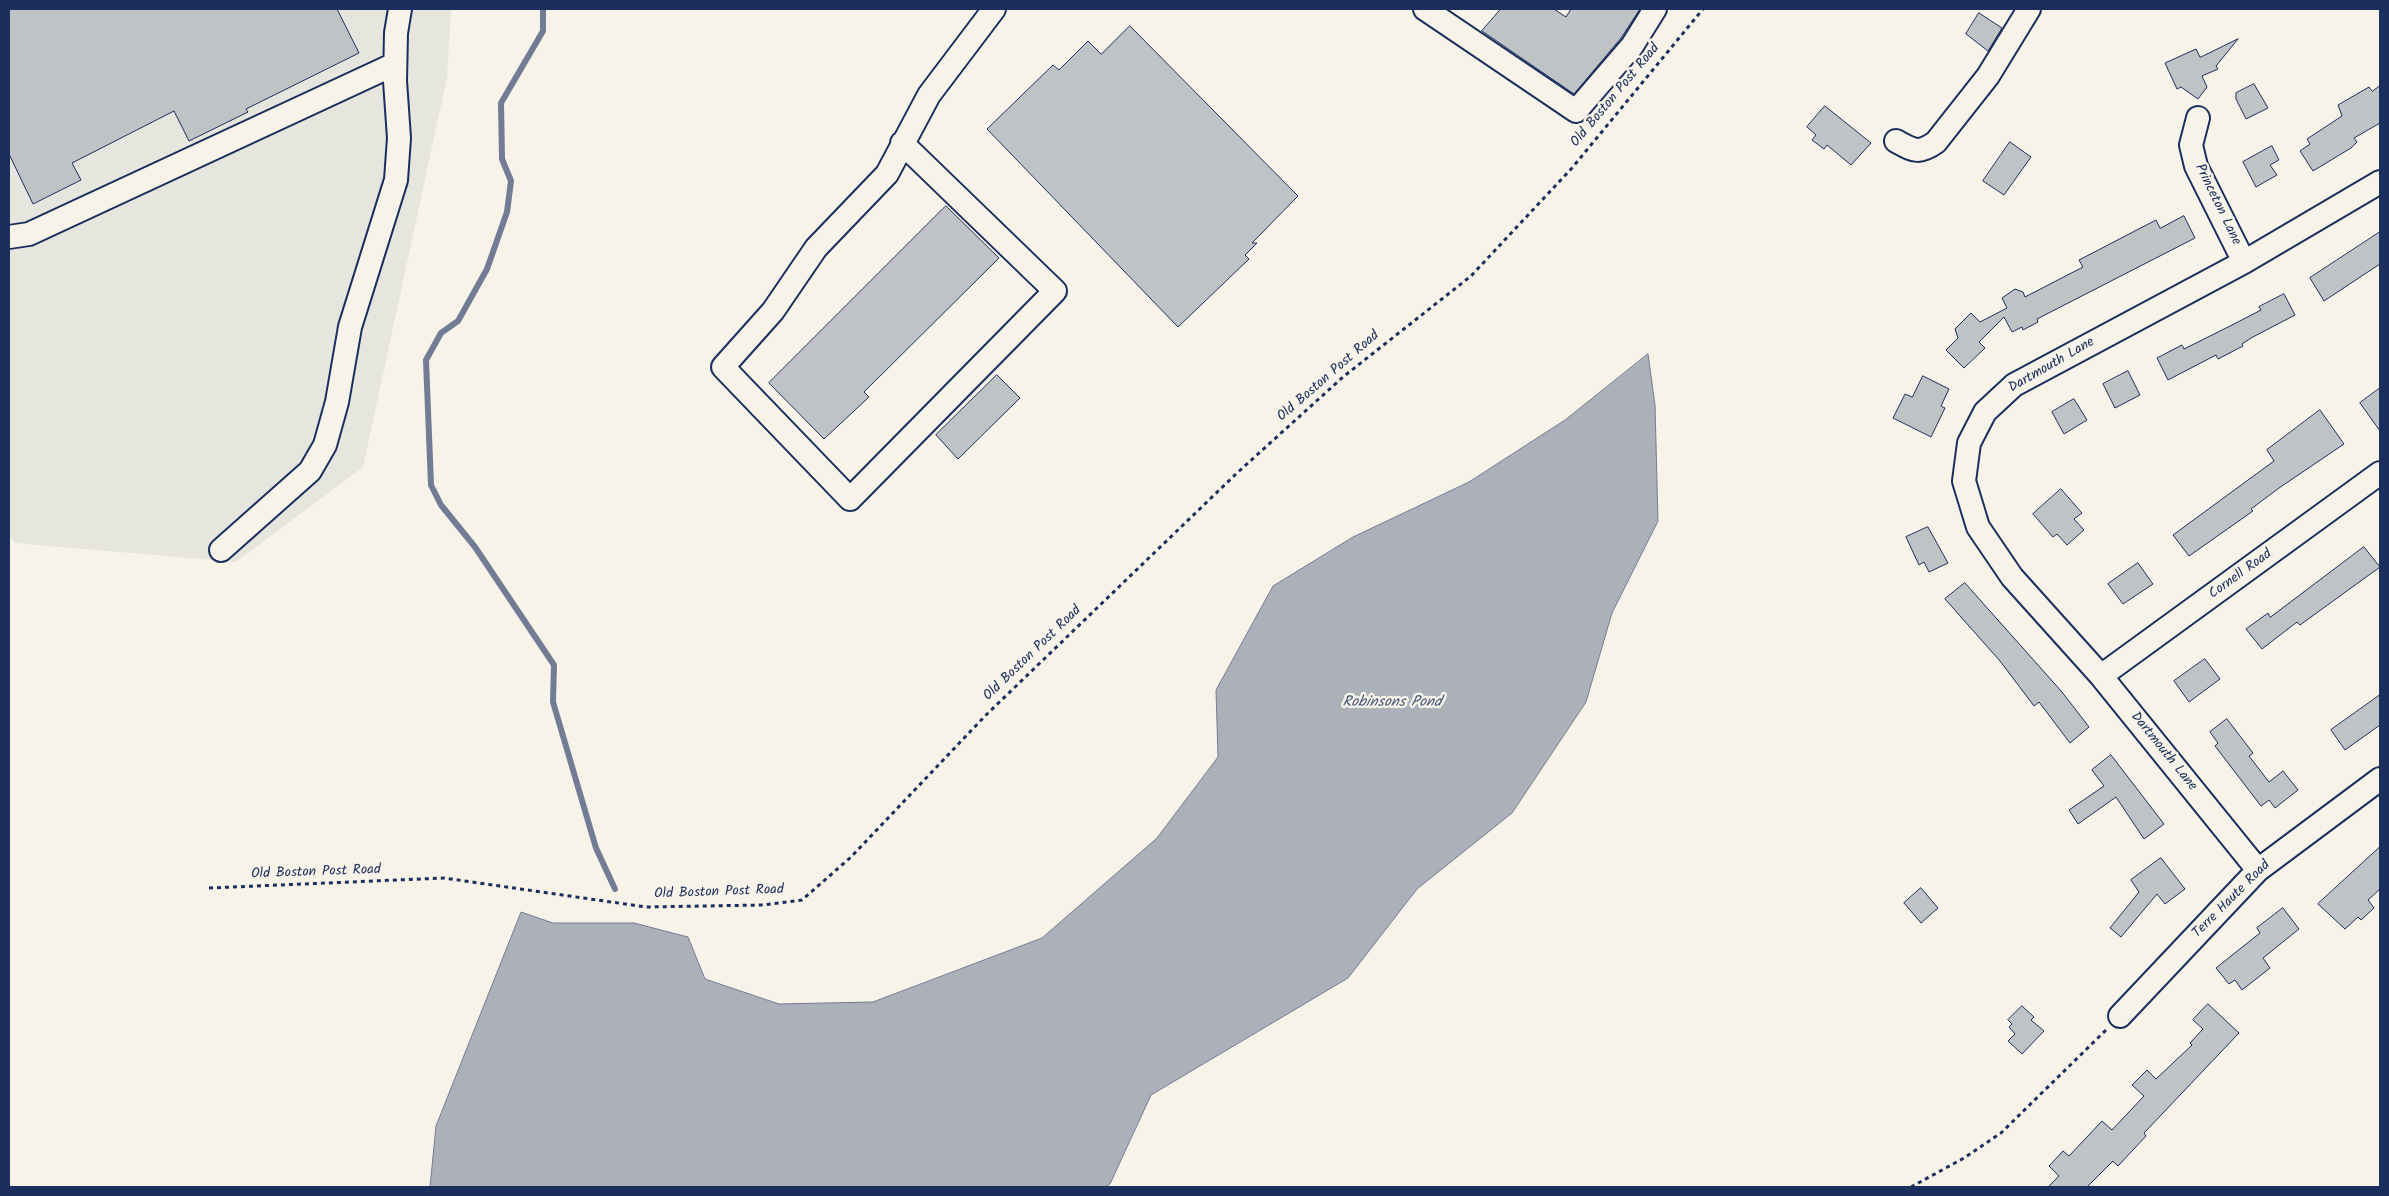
<!DOCTYPE html>
<html>
<head>
<meta charset="utf-8">
<style>
	body { margin:0 }
	#map { position:relative; width:2389px; height:1196px; overflow:hidden; background:#f7f3e8; font-family:Kalam,sans-serif }
	canvas { display:block }
	.frame { position:absolute; inset:0; border:10px solid #1b2f5e; pointer-events:none }
</style>
</head>
<body>
<div id="map">
<canvas width="2389" height="1196"></canvas>
<div class="frame"></div>
</div>
<script>
const c = document.querySelector('canvas').getContext('2d');
c.lineJoin = 'round';
function fill(path, color) { c.fillStyle = color; c.fill(path, 'evenodd'); }
function strokePath(path, color, width, dash) { c.strokeStyle = color; c.lineWidth = width; c.lineCap = dash ? 'butt' : 'round'; c.setLineDash(dash || []); c.stroke(path); }
function write(font, color, halo, rows, align = 'center') {
  c.font = font + ' Kalam,sans-serif'; c.lineWidth = 5; c.setLineDash([]); c.textBaseline = 'middle'; c.strokeStyle = halo; c.fillStyle = color; for (const [text, x, y, turn = 0] of rows) {
    c.save(); c.translate(x, y); c.rotate((+turn || 0) * Math.PI / 180); c.textAlign = isNaN(turn) ? turn : align; if (halo) c.strokeText(text, 0, 0); c.fillText(text, 0, 0); c.restore();
  }
}
const built = new Path2D(`
	M9,9H451L447,77L363,467L236,562L15,543L9,535Z`);
const water = new Path2D(`
	M1648,354L1655,405L1658,521L1612,613L1586,702L1512,813L1417,889L1348,978L1151,1095L1110,1184L1105,1187H430L436,1126L521,912L553,923H634L688,937L705,979L779,1004L873,1002L1042,938L1157,838L1218,757L1216,690L1273,586L1353,537L1469,482L1565,420Z`);
const stream = new Path2D(`
	M543,9V31L501,103L502,159L511,181L507,212L487,269L458,321L441,333L426,360L431,485L441,505L475,547L554,665L553,702L596,848L615,889`);
const building = new Path2D(`
	M9,9H337L359,53L246,109L248,112L189,141L174,111L72,163L81,180L33,204L9,154Z
	M1501,9H1554L1566,17L1571,9H1640L1621,38L1574,94L1482,31Z
	M1979,13L2002,28L1988,51L1966,34Z
	M1130,26L1298,196L1252,243H1257L1245,255L1249,259L1178,327L987,129L1053,65L1059,70L1088,41L1101,54Z
	M2238,39L2216,66L2218,69L2202,76L2207,87L2198,99L2181,87L2177,89L2165,63L2196,49L2200,57Z
	M2254,84L2268,108L2246,119L2236,99V93Z
	M2380,86V123L2354,138L2357,142L2351,148L2313,171L2300,151L2310,144L2307,139L2342,116L2338,105L2369,87L2372,91Z
	M1825,106L1871,143L1851,165L1827,145L1824,149L1812,140L1816,135L1807,127Z
	M2010,142L2031,157L2004,195L1983,181Z
	M2272,146L2279,160L2270,165L2277,175L2256,187L2243,162Z
	M946,206L999,258L864,392L869,397L824,439L769,383Z
	M2184,216L2195,238L2037,319L2038,322L2023,330L2022,327L2012,332L2004,317L1979,342L1985,348L1964,368L1946,350L1958,338L1955,329L1971,313L1980,322L2007,308L2002,298L2015,289L2023,292L2025,297L2083,267L2079,260L2156,220L2160,228Z
	M2380,232V264L2324,301L2310,278Z
	M2284,294L2295,315L2251,338L2242,344L2243,346L2218,359L2216,355L2168,380L2157,358L2182,345L2184,349L2232,325L2261,310L2259,307Z
	M2128,371L2140,395L2115,408L2103,384Z
	M997,375L1020,398L958,459L936,435Z
	M1923,376L1949,389L1941,406L1945,408L1931,437L1893,418L1905,394L1912,397Z
	M2380,388V431L2360,403Z
	M2074,399L2087,420L2064,434L2052,412Z
	M2320,410L2344,444L2279,488L2251,509L2253,511L2189,556L2173,535L2274,461L2267,450Z
	M2061,489L2082,513L2074,519L2084,530L2067,545L2057,534L2053,537L2033,514Z
	M1928,527L1948,563L1929,572L1924,562L1919,565L1906,537Z
	M2364,547L2380,567L2300,625L2297,622L2262,649L2246,629L2268,613L2270,617Z
	M2138,563L2153,584L2123,604L2108,584Z
	M1965,583L2062,692L2089,727L2070,743L2039,702L2034,706L2000,661L1945,599Z
	M2205,659L2220,679L2189,702L2174,681Z
	M2380,695V725L2345,750L2331,730Z
	M2227,719L2253,753L2249,756L2269,782L2283,771L2298,790L2275,808L2269,800L2261,806L2215,746L2218,743L2210,732Z
	M2111,755L2164,824L2144,839L2116,797L2078,824L2069,810L2104,786L2092,770Z
	M2380,847V889L2368,900L2374,908L2361,920L2358,917L2345,929L2318,904Z
	M2161,858L2185,889L2165,904L2157,894L2121,937L2110,928L2139,892L2131,880Z
	M1921,888L1938,908L1921,923L1904,903Z
	M2283,908L2299,929L2263,958L2270,968L2242,990L2235,980L2229,984L2216,968L2260,933L2257,928Z
	M2208,1004L2239,1033L2144,1133L2146,1136L2118,1166L2113,1161L2087,1187H2048L2059,1176L2049,1166L2063,1151L2069,1156L2102,1121L2112,1130L2144,1096L2132,1085L2147,1070L2156,1079L2192,1045L2190,1043L2203,1029L2193,1020Z
	M2022,1006L2034,1017L2031,1020L2044,1031L2022,1054L2008,1041L2015,1034L2009,1027L2012,1024L2008,1020Z`);
const path = new Path2D(`
	M209,888L444,878L646,907L763,905L802,900L851,857L986,715L1237,473L1343,377L1471,276L1572,168L1703,9
	M1911,1187L1964,1158L2001,1133L2106,1030`);
const minor = new Path2D(`
	M1425,9L1576,111L1632,46L1655,9
	M2198,118L2191,145L2196,166L2244,262
	M1896,141C1913,150 1918,155 1936,142L1988,76L2029,9
	M902,143L1055,291L850,499L723,367L773,311L816,248L887,174L929,95L994,9
	M9,237L29,234L395,64
	M221,550L310,471L325,445L337,402L350,327L396,180L399,138L395,81L396,33L400,9
	M2101,676L2380,473
	M2258,870L2101,676L2012,577L1978,527L1964,481L1969,443L1985,412L2014,385L2244,262L2380,182
	M2120,1016L2258,870L2380,779`);
const streetNames = [
	["Old Boston Post Road",1616,96,-50],
	["Princeton Lane",2217,205,64],
	["Dartmouth Lane",2052,366,-30],
	["Old Boston Post Road",1329,377,-41],
	["Cornell Road",2241,575,-36],
	["Old Boston Post Road",1033,654,-44],
	["Dartmouth Lane",2163,752,51],
	["Old Boston Post Road",316,873,-2],
	["Old Boston Post Road",719,893,-2],
	["Terre Haute Road",2232,900,-45]
];
const waterNames = [
	["Robinsons Pond",1392,703]
];
fill(built, '#e6e5de');
fill(water, '#acb0b9');
strokePath(water, '#727c95', 1);
strokePath(stream, '#727c95', 6);
fill(building, '#c0c3c5');
strokePath(building, '#1b2f5e', 1);
strokePath(minor, '#1b2f5e', 26);
strokePath(path, '#1b2f5e', 3, [4, 4]);
strokePath(minor, '#f7f3e8', 22);
write('14px', '#1b2f5e', '#f7f3e8', streetNames);
write('italic 15px', '#465679', '#f7f3e8', waterNames);
</script>
</body>
</html>
